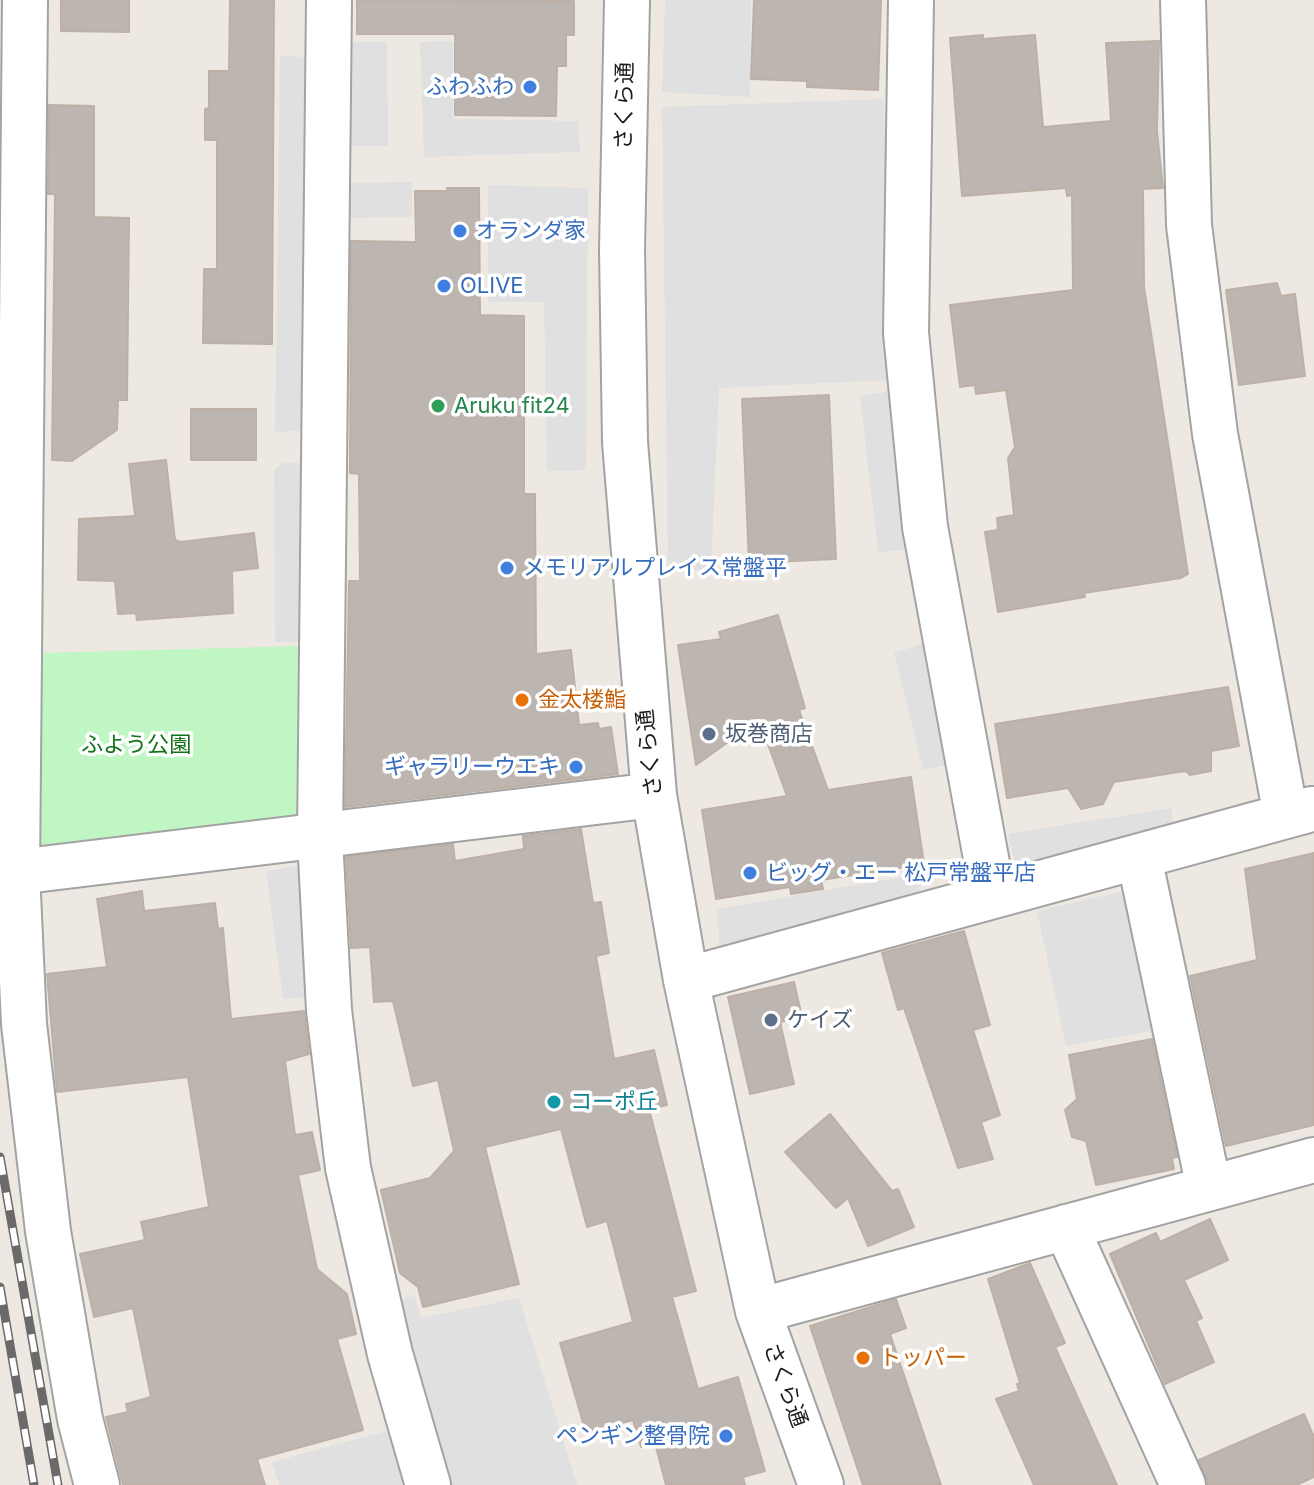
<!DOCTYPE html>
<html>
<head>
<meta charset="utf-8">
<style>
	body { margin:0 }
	canvas { display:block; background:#ede9e2 }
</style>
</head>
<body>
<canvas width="1314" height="1485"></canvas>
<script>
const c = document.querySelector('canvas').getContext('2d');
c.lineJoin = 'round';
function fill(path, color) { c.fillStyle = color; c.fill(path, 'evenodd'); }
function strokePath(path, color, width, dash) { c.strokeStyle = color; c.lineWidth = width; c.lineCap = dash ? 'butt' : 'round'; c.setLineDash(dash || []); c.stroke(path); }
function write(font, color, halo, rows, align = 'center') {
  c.font = font + ' Inter,"Noto Sans JP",sans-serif'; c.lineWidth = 7; c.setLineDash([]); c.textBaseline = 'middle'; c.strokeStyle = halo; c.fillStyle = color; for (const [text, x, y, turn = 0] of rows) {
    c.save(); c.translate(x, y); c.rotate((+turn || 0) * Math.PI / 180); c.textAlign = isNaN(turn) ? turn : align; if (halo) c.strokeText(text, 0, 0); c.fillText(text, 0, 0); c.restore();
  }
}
const park = new Path2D(`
	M301,646L305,822L40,850V653Z`);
const parking = new Path2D(`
	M665,0H751L750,97L662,92Z
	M453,41V119L578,121L580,152L424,157L420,42Z
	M347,42H387L388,146H348Z
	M280,56L311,57L309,430L275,432Z
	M884,99L891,380L719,388L711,570H668L662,107Z
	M412,182V217L347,218L346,183Z
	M488,185L588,188L586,470L547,471L544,302H488Z
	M893,390L910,549L878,553L860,396Z
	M283,463H309L311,642H275L274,470Z
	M928,642L956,763L923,770L894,653Z
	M1171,808L1175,831L1028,873L1016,866L1008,834Z
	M301,865L311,997L283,999L266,871Z
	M919,874V899L720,954L717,909Z
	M1129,890L1163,1029L1066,1046L1037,911Z
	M415,1295L421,1318L519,1298L577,1485H452L397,1302Z
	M390,1430L405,1485H279L272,1462Z`);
const building = new Path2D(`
	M61,0H129V32L61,31Z
	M230,0H274L272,344L203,343L204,269H217V140H205V109L209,108V71H229Z
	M357,0L574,1V35H566V66H557L556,116L455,115V34H357Z
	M754,0H881L878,90L807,87V81L751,79Z
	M983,35V39L1035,35L1043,127L1111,121L1106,43L1159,41L1157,131L1163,188L1143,189L1144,287L1188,574L1181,578L1084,593L1085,597L998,612L985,532L998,530L997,518L1014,515L1008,458L1015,447L1006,390L976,394L975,385L960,387L950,305L1073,290L1072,195L1067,196L1066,188L962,196L950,38Z
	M49,105L94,106V217L129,218L127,400H118L117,430L72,461L52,460L55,194H48Z
	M447,188H479L480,315L524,316V494H535L536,654L571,650L579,725L598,723L599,729L611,727L618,774L345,807L349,581H360L359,474L350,473L351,241L416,242L415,191H447Z
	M1277,283L1281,296L1295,294L1305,376L1239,385L1226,290Z
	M829,395L836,559L749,563L742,399Z
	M191,409H256V460H191Z
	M166,460L175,540L181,542L254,533L258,568L232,571L233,613L137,620L136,613L118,614L115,581L78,580L79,519L135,516L129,464Z
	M778,615L805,708L799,710L828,790L911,777L924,864L821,880L823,889L791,894L790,887L716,899L702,810L787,796L759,720L696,765L678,645L721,639L719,632Z
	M1228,687L1239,746L1211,751V771L1190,775L1186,771L1114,782L1103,804L1081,809L1068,788L1007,798L995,724Z
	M581,829L593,903L601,902L609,953L596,956L614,1059L654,1050L667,1105L649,1109L696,1291L672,1297L698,1389L738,1377L765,1471L743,1477L745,1485H666L655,1443L641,1447L633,1420L586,1433L560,1343L633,1322L607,1221L587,1227L561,1129L485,1147L519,1284L423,1307L418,1287L400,1273L381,1190L430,1178L454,1151L438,1080L413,1086L393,1001L374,1002L370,947L351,948L346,857L453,844L455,861L524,849L523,836Z
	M1314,853V1125L1226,1146L1190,976L1257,960L1245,869Z
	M142,891L144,911L215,903L218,929L223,928L231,1019L304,1011L309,1054L285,1061L295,1135L312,1132L320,1170L298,1175L317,1269L347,1294L356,1334L337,1339L363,1430L257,1459L265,1485H123L106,1417L128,1412L126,1404L151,1397L133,1308L94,1317L80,1254L145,1240L141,1222L209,1207L188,1077L57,1092L47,974L107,967L97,899Z
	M964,931L990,1025L973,1030L1000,1115L981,1122L993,1159L958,1168L904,1008L898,1010L882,953Z
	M794,982L802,1017L780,1022L794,1084L750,1094L728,997Z
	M1152,1039L1177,1157L1172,1158L1174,1169L1096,1185L1086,1141L1072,1137L1065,1110L1077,1099L1069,1055Z
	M830,1114L892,1191L898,1189L914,1227L868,1246L848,1198L836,1208L785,1152Z
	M1210,1219L1228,1260L1184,1280L1202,1318L1196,1321L1214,1362L1165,1384L1110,1254L1156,1233L1160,1242Z
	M1030,1263L1065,1343L1055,1347L1117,1485H1034L996,1399L1019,1391L1017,1384L1020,1383L988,1279Z
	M896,1299L906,1328L890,1334L941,1485H863L810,1326Z
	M1304,1414L1314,1437V1477L1297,1485H1208L1199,1460Z`);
const minor = new Path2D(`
	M25,0L17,872L24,1024L48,1231L80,1419L97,1485
	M329,0L320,838L329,1010L348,1168L390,1354L428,1485
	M627,0L622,249L625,442L654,795L686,980L758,1311L821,1485
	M911,0L906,333L925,527L993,896
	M1183,0L1189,225L1215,434L1286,816
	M1139,857L1209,1188
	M17,872L654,795
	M686,980L1312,809
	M1066,1227L1183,1485
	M758,1311L1314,1160`);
const rail = new Path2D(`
	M0,1157L58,1485
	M0,1287L34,1485`);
const markers = [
	[530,87,8,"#3f7fe0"],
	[460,231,8,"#3f7fe0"],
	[444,286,8,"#3f7fe0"],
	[438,406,8,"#2e9e5b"],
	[507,568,8,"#3f7fe0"],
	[522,700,8,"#e8710a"],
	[709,734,8,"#5c6f8a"],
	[576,767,8,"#3f7fe0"],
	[750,873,8,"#3f7fe0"],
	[771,1020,8,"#5c6f8a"],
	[554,1102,8,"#0f9aa8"],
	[863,1358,8,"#e8710a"],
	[726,1436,8,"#3f7fe0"]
];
const shopNames = [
	["ふわふわ",514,87,"right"],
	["オランダ家",476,231],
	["OLIVE",460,286],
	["メモリアルプレイス常盤平",523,568],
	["ギャラリーウエキ",560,767,"right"],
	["ビッグ・エー 松戸常盤平店",766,873],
	["ペンギン整骨院",710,1436,"right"]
];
const streetNames = [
	["さくら通",625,106,-89],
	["さくら通",650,753,-96],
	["さくら通",785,1385,70]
];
const leisureNames = [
	["Aruku fit24",454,406]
];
const foodNames = [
	["金太楼鮨",538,700],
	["トッパー",879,1358]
];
const serviceNames = [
	["坂巻商店",725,734],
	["ケイズ",787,1020]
];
const parkNames = [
	["ふよう公園",136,745]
];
const cultureNames = [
	["コーポ丘",570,1102]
];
fill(park, '#c0f6c4');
fill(parking, '#e0e0e0');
fill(building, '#bdb5af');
strokePath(building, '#beb0a5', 2);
strokePath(minor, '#a3a3a3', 48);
strokePath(minor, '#fff', 44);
strokePath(rail, '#6a6a6a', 9);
strokePath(rail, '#fff', 6, [18]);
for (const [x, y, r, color] of markers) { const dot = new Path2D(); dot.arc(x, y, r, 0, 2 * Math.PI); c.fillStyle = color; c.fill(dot); strokePath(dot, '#fff', 3); }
write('22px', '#366cbe', '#fff', shopNames, 'left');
write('22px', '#1c1c1c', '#fff', streetNames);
write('22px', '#27864d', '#fff', leisureNames, 'left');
write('22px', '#c56008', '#fff', foodNames, 'left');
write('22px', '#4e5e75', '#fff', serviceNames, 'left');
write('22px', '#117317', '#fff', parkNames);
write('22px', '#0d838f', '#fff', cultureNames, 'left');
</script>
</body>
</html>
